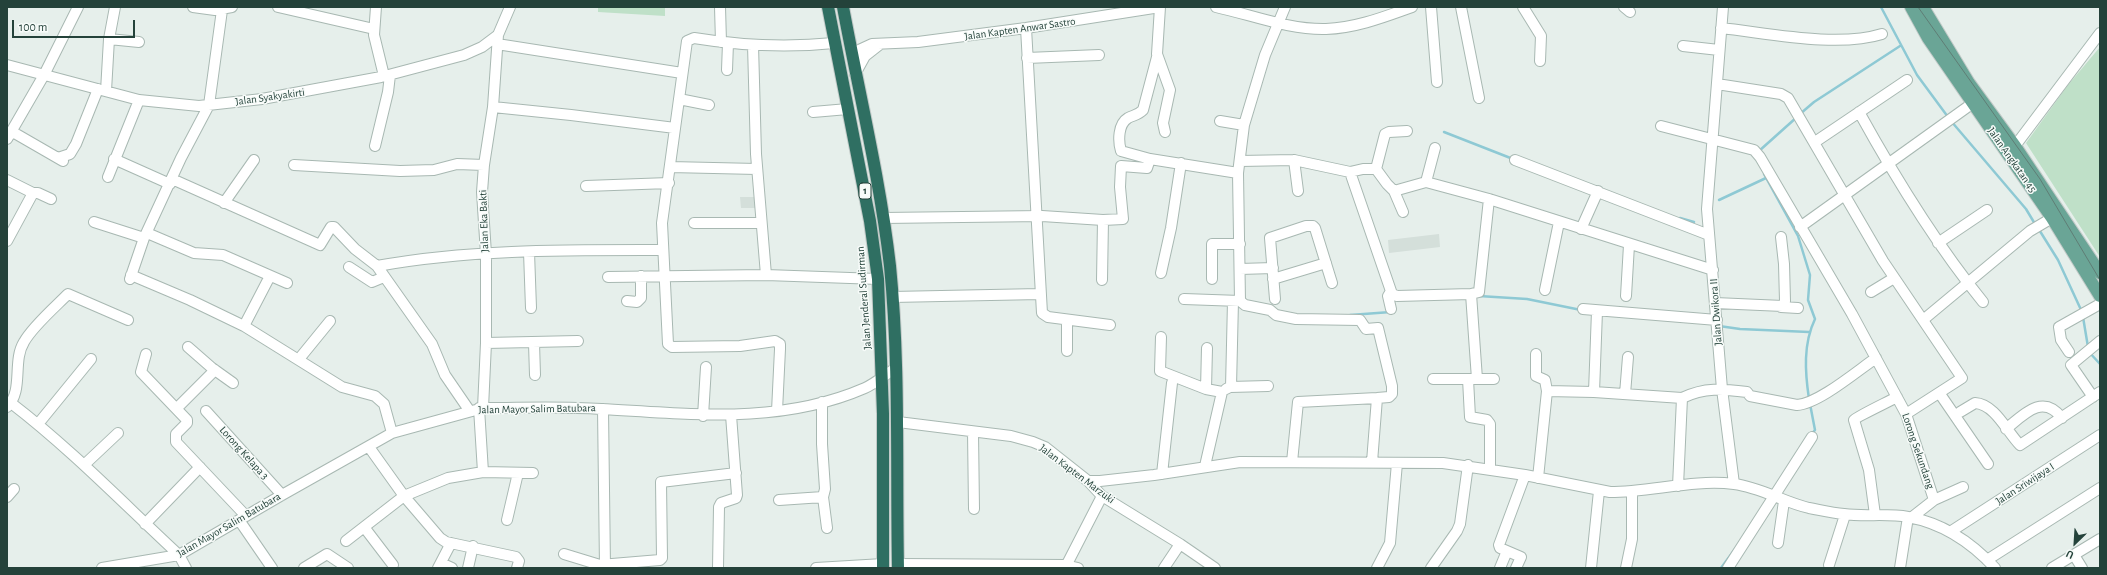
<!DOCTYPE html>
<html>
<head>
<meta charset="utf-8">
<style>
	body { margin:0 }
	#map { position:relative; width:2107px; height:575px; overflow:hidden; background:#e6efeb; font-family:"Alegreya Sans",sans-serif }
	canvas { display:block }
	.frame { position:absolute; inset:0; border:8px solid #24423a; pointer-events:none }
	.north { position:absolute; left:2055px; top:523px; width:40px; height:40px; -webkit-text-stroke:3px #f7fbf9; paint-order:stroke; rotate:205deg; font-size:11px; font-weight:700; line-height:16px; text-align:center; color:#24423a }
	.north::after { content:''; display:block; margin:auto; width:14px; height:18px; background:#24423a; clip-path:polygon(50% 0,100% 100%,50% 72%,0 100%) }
	.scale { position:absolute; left:12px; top:20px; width:123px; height:18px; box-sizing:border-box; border:2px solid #24423a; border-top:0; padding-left:5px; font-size:12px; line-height:14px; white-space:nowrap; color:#24423a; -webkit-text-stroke:3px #f7fbf9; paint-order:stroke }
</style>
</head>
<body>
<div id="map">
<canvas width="2107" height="575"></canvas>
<div class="frame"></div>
<div class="north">U</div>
<div class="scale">100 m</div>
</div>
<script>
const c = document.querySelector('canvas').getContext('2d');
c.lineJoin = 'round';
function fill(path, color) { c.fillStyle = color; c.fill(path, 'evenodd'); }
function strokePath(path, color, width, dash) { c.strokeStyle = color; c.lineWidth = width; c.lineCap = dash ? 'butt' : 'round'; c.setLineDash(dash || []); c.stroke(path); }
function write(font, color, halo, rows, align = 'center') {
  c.font = font + ' "Alegreya Sans",sans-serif'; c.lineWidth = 3; c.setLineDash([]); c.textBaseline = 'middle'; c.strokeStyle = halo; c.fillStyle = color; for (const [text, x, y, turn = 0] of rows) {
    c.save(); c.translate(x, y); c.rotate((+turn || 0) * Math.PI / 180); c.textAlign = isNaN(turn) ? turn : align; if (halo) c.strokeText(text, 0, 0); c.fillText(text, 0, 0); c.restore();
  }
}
const built = new Path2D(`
	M740,197H755L756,208H741Z
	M1439,234L1440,247L1389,253L1388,240Z`);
const green = new Path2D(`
	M598,7H665V16L598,12Z
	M2100,47V257L2026,143L2068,85Z`);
const stream = new Path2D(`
	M1881,7L1917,75L1948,117
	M1800,114L1814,102L1900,46
	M1951,121L2026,209L2035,224
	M1444,132L1513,159
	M1759,151L1797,117
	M1764,174L1798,236L1810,275L1808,300L1815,319C1803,344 1805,372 1809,399
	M1719,200L1766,178
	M1680,218L1694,222
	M2038,228L2058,260L2082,312
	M1479,296L1527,299L1581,310
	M1350,315L1391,312
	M2083,317L2088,347
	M1719,326L1740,329L1809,332
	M2089,352L2100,364
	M1810,404L1815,430L1811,435
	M1721,568L1735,549`);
const minor = new Path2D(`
	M193,7L215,10L232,7
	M278,7L374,29
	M376,7L374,35L384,76
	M720,7L721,42
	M1160,7L1157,54L1170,90L1163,123L1165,132
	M1216,7C1252,15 1290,30 1326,29C1356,28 1384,17 1412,7
	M1431,7L1437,82
	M1461,7L1479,98
	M1523,7L1541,36L1540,61
	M1624,7L1630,12
	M1723,7L1707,209L1722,389L1734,484
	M1026,28L1042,313L1048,317L1110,325
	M1721,28C1768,33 1837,48 1882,34
	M109,39L139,42
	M497,44L682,73
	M753,45L756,154L766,275
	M1683,46L1719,50
	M1157,57L1143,110C1138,115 1134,115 1128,118C1118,124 1118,141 1121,151L1150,159L1238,173
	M1027,58L1099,55
	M853,61L859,50L872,44L918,42L1026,28L1160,7
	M7,65L139,100L199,106L262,99L381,77L464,55L482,47L498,35L510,7
	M727,70L728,43
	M855,74L865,56L879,45
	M1717,84L1781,94L1788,98L1883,261L1962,378L1906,414
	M106,91L109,39L115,7
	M679,99L709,105
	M493,107L571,115L675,128
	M813,112L848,109
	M1859,112C1896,179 1935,243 1983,302
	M1220,121L1244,125
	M1661,126L1754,150L1760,157L1852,314L1906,414L1934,500L1911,518
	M11,131L63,161
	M7,139L44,75L78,7
	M1815,142L1907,80
	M375,146L388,92L390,75
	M2015,146L2100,33
	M58,158L70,154L76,144L98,89
	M114,159L170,184
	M1294,160L1298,191
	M1515,160L1709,235
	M1240,161L1294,160L1350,172L1363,169H1376L1387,184L1394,191L1426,182L1489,199L1713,270
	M294,165L400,171L434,170L457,164L484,165
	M670,167L757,169
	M1376,169L1385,134L1389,132L1407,131
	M1350,172L1392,294L1397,296L1471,294L1477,379
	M108,177L139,100
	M172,179L320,245L331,227H334L355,249L377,266
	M7,180L33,193L7,241
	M1426,182L1435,148
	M586,186L669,183
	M1394,191L1403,212
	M33,193H38L51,199
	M224,203L254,160
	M883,218L1042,216L1103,220L1102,280
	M1103,220L1123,219L1120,187L1121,166L1147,168L1150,159
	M94,222L144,238
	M694,223H760
	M1800,227L1973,103
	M1581,229L1598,191
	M147,233L194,253L223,255L287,283
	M1938,243L1987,210
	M529,252L531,308
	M349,267L372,282L384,277
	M1240,269L1273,268
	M1161,273L1171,228L1181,163
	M131,275L190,300L244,326L342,387L375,396L384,404L392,433
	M608,277L766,275L878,279
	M130,279L144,238L181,158L209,105L222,10
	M1212,279V244H1240
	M1273,279L1326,263
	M1545,290L1559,222
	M1871,292L1894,278
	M1471,294L1479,292L1489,199
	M1626,296L1629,245
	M892,297L1040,294
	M1184,299L1240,301L1245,305L1270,310L1276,315L1296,319L1360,320L1366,329L1378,328L1392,386V394L1389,397L1377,398L1298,402L1292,462
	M1275,299L1270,238L1306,226H1313L1315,228L1332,283
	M627,301L637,302L641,298V276
	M1240,301L1238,173L1244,125L1265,55L1285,7
	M1715,303L1783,306L1785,301L1784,264L1781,237
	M1781,307L1798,308
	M1391,309L1388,296L1391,291
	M1583,309L1717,320
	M1923,320L2030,231L2052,218
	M244,326L270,276
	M1161,337L1160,371L1206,389L1222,392L1205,466
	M486,343L578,341
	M534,343L535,375
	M188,347L212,368L233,383
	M1067,351V320
	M2069,352L2061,340L2059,327L2100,304
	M146,354L141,372L187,420V423L176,434V442L246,516
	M1536,354V376L1545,380L1547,391
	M299,359L330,321
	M1433,379H1494
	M1468,379L1470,417L1487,420L1490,424V469
	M1231,387L1233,301
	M1206,389L1207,348
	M1226,389L1230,387L1268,386
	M1594,392L1597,311
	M1625,394L1628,357
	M1940,394L1988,464
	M2093,397L2071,365L2100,341
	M11,403C71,449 124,504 179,555L186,568
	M7,407C24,391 12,361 24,342C32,327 55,307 68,294L128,320
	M177,408L215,370
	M479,408L483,472
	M483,408L486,343V254L482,192L484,165L493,107L498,35
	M603,409L605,568
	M469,410L445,375L432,344L377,266C470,249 568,250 663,250
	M206,411L282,495
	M777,411L780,349V344L775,341L740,346L672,347L668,344L662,223L687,41L694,38C743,46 785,48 834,43
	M1960,412L1975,403C1995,404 2007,432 2020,445L2100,392
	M703,416L706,367
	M898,422L1011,436L1033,442L1045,447L1088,481L1102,496L1180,544L1215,568
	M38,424L91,359
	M2006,429C2024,414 2043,393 2062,418
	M973,432L974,509
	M369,447L404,496L440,538L446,542L516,557L519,561L517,568
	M1372,462L1377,398
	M84,465L118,433
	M1162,474L1172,383
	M1538,478L1547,391L1594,392L1682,398
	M1088,481H1100L1154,475L1240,462L1443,463L1525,475L1610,492C1651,492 1693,479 1734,484C1760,487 1783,502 1809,508C1820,510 1832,513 1844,514C1865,517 1887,513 1908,517C1942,523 1972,543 1995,568
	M1678,486L1682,398C1705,387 1722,389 1747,392L1750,396L1797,405C1818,404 1857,371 1876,358
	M7,497L14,489
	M823,497L827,528
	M779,500L823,497L825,489L822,444V402
	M1934,500L1963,487
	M1875,515L1869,470L1854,420C1856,417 1890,401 1897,397
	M239,520L272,568
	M507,520L518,473
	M145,524L200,467
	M364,527L393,565
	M1950,532L2100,435
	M346,541L404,496L448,478L483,472L533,473
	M1778,543L1784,501
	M1507,551L1521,557L1516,568
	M564,554L600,565L660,560L662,558L661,482L736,473
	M2074,555L2082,568
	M1987,560L2100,488
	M441,563L452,568
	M898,564L1065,565L1078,568
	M1829,565L1845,515
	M102,568L179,555L282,495L392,433L483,408C522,408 562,406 601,409C691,414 780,425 865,388C876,383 886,374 896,368
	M304,568L327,554L348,568
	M438,568L451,543
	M468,568L473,546
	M718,568L719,507L721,503L736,498L737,495L731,415
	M816,568L883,564
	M1065,568L1102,496
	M1164,568L1180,544
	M1377,568L1390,543L1397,463
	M1431,568L1457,531L1460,524L1468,465
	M1500,568L1507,551L1500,548L1499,545L1525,475
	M1591,568L1599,491
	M1626,568L1632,539V492
	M1728,568L1812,437
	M1900,568L1908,517
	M2052,568L2100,539`);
const major = new Path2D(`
	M1911,7L1928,38L2052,218L2100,296
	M1923,7L1969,83L2015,146L2100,273`);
const highway = new Path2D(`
	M828,7L870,221L878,279L883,414V568
	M843,7C859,93 880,179 890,266C900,366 896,467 898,568`);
const tram = new Path2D(`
	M1918,7L2040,179L2100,280`);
const shields = [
	[865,191,12]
];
const shieldNames = [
	["1",865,191]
];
const streetNames = [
	["Jalan Kapten Anwar Sastro",1020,29,-8],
	["Jalan Syakyakirti",270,97,-8],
	["Jalan Angkatan 45",2012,160,55],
	["Jalan Eka Bakti",484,221,-92],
	["Jalan Jenderal Sudirman",864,298,-94],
	["Jalan Dwikora II",1716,312,-94],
	["Jalan Mayor Salim Batubara",537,409,-1],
	["Lorong Sekundang",1918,451,71],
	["Lorong Kelapa 3",244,453,48],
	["Jalan Kapten Marzuki",1077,474,37],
	["Jalan Sriwijaya I",2025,484,-33],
	["Jalan Mayor Salim Batubara",229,525,-30]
];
fill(built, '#d4dfda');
fill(green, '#bfe0c8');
strokePath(stream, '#8ec9d4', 2.5);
strokePath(minor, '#a8b8b2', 12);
strokePath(major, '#c2cac8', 14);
strokePath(highway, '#c2cac8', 14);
strokePath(minor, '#fff', 10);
strokePath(major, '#6aa596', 12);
strokePath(highway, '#2f6f62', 12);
strokePath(tram, '#5f7d75', 1);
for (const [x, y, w] of shields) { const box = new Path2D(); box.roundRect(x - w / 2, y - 8, w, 16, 3); c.fillStyle = '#f7fbf9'; c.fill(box); strokePath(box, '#24423a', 1); }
write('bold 10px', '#24423a', null, shieldNames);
write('11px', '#24423a', '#f7fbf9', streetNames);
</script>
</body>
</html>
